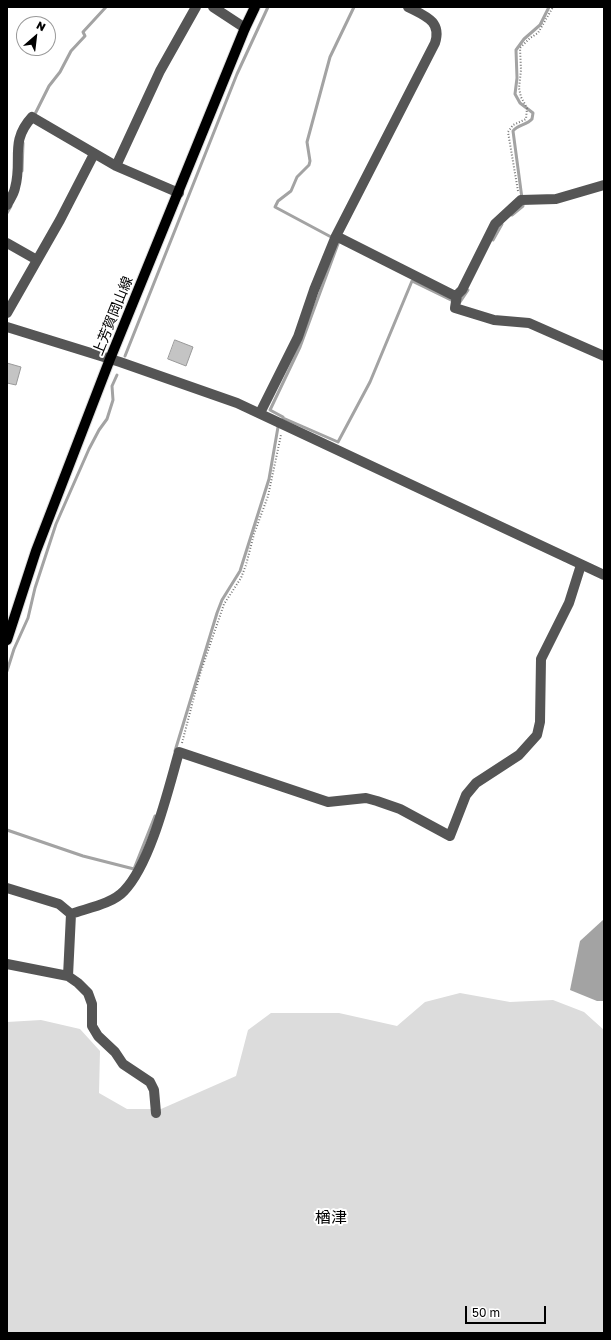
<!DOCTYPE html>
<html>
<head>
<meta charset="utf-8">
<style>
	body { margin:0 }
	#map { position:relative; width:611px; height:1340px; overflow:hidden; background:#fff; font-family:"Golos Text",sans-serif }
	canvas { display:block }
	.frame { position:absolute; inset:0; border:8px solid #000; pointer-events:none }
	.north { position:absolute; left:16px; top:16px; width:40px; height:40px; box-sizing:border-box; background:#fff; border:1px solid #999; border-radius:50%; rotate:28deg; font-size:11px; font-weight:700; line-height:16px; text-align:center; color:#000 }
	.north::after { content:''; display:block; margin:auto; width:14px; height:18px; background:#000; clip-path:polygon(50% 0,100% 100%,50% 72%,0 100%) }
	.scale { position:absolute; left:465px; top:1306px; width:81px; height:18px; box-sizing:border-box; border:2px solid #000; border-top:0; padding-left:5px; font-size:12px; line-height:14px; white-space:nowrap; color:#000; -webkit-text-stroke:3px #fff; paint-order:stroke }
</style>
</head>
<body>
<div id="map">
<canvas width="611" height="1340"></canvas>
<div class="frame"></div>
<div class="north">N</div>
<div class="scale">50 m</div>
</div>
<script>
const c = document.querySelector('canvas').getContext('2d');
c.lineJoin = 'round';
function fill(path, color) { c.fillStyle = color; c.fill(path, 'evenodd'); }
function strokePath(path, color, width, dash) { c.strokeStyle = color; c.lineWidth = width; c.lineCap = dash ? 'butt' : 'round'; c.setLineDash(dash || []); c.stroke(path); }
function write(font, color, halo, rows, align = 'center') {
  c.font = font + ' "Golos Text","Noto Sans JP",sans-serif'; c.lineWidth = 4; c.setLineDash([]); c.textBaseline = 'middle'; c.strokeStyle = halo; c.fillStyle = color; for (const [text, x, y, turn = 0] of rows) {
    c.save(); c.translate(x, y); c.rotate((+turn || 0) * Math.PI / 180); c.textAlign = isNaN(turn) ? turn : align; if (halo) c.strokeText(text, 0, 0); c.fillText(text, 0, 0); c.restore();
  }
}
const green = new Path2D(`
	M460,993L510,1002L553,1000L584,1012L604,1030V1333H7V1022L41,1020L80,1029L100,1051L99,1093L127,1109H161L236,1076L248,1030L271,1013H339L397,1026L425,1002Z`);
const water = new Path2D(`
	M604,919V1001H597L570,990L580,941Z`);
const stream = new Path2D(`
	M34,116L49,86L60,72L71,51L85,36L83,32L106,7
	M22,171L23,143
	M7,213L11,206
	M512,215L523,206L513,131C517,125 527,125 532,119L533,113L520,103L515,94L517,78L516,50L524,39L540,25L549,7
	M333,238L275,207L278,201L291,191L297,177L309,165L310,161L307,142L330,57L354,7
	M493,240L502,224
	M125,356L237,74L268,7
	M283,417L270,410L300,347L339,241
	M283,418L338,442L370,382L412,281L453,301L460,302L468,290
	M7,671L14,649L28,618L35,588L56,524L89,449L99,430L107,419L113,400L112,386L117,375
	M175,751L217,613L222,600L240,571L269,479L278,427
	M7,830L83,856L134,869L155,816`);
const building = new Path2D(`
	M175,340L193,347L186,366L168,359Z
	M7,363L21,367L16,385L7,383Z`);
const path = new Path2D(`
	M518,191L508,132L513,125L526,119L527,108L521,97L519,88L521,70L520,48L530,38L538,33L553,7
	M182,743L200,674L224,604L241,578L246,565L254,534L268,496L281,435`);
const minor = new Path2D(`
	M213,7L245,28
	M116,166L160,71L196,7
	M7,205C10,199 14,194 15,188C23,160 9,142 32,117L116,166L179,193
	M336,236L453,295H457L462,290L495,224L521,200L556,199L604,185
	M7,243L37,260
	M457,295L455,308L494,320L529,323L604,356
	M7,313L60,220L94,154
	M7,327L120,362L237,403L604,575
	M260,413L298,337L314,290L336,236L435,43C442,21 425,16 408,7
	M7,888L59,904L71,914
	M7,964L68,976L71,914C88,908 112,904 124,891C151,863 168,790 179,752L328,802L366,798L377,801L400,809L450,836L466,795L476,783L519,755L537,735L540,722L541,659L569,603L581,565
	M68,976L78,983L88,993L92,1004V1026L98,1036L115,1052L123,1064L150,1082L154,1090L156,1113`);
const major = new Path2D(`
	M7,640L36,551L110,359L245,28L255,7`);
const streetNames = [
	["上芳賀岡山線",113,316,-68]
];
const quarterNames = [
	["楢津",331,1218]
];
fill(green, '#dcdcdc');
fill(water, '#a3a3a3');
strokePath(stream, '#a3a3a3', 3);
fill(building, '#c4c4c4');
strokePath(building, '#999', 1);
strokePath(major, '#dbdbdb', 12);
strokePath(path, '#777', 2, [1, 2]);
strokePath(minor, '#555', 10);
strokePath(major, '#000', 10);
write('14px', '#000', '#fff', streetNames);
write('16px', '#000', '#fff', quarterNames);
</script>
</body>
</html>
